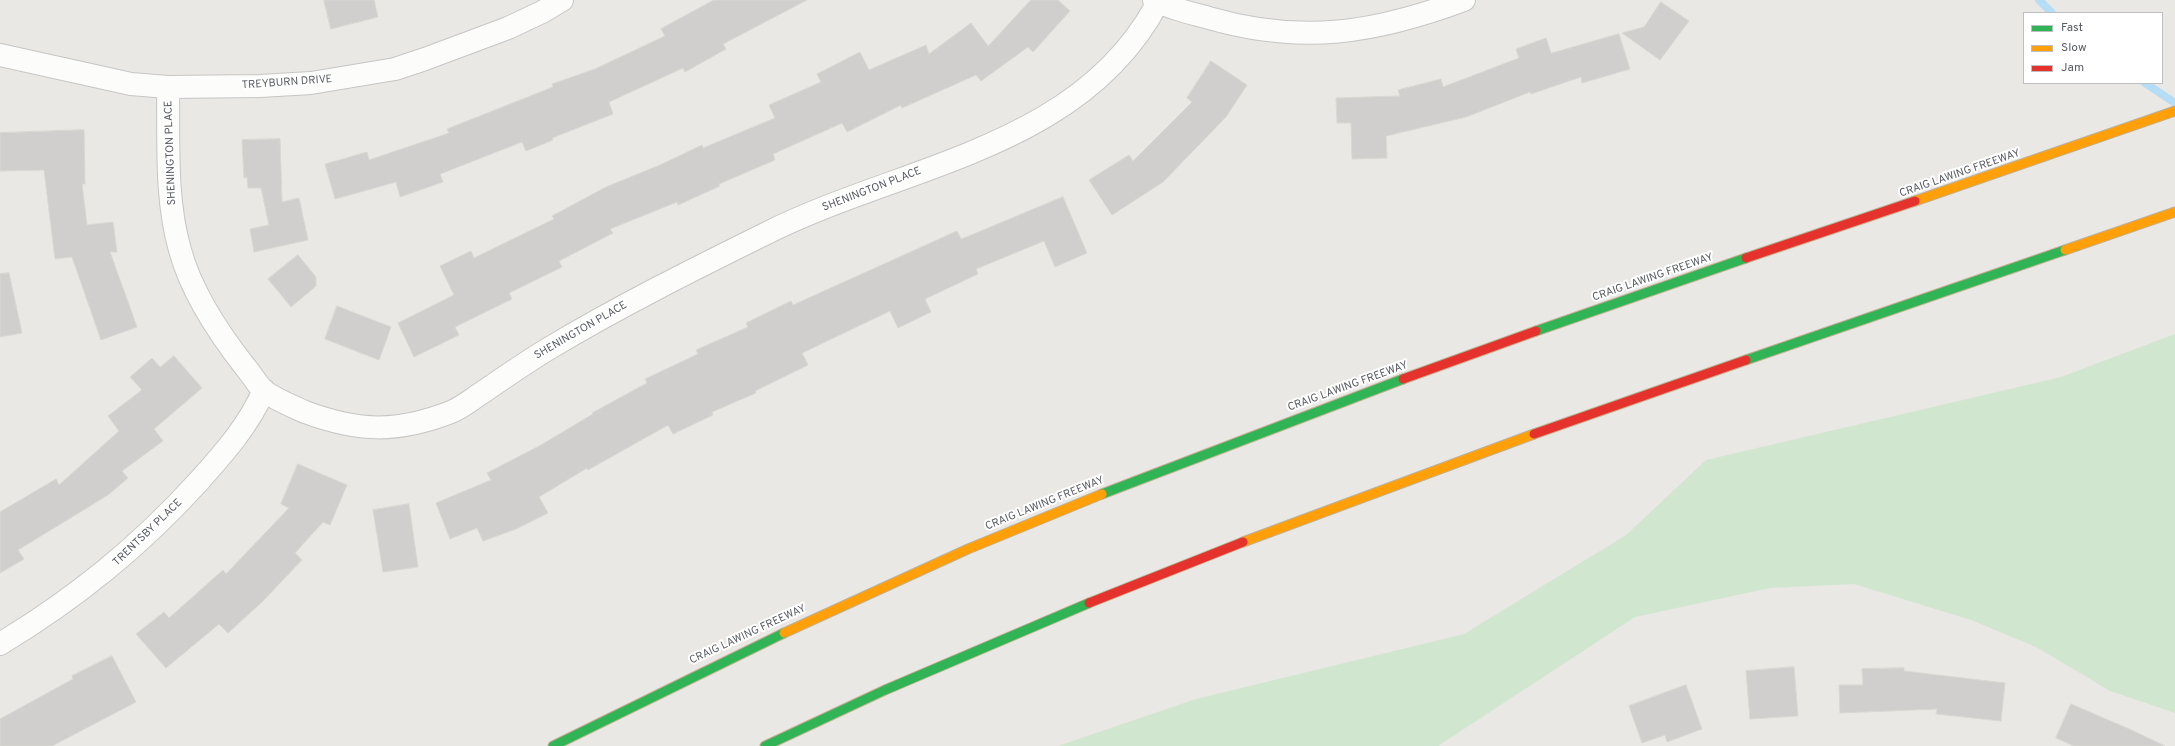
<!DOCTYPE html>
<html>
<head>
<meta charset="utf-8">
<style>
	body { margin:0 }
	#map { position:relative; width:2175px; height:746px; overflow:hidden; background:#e9e8e4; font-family:Overpass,sans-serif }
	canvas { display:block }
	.legend { position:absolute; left:2023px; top:12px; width:140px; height:72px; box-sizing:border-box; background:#fff; border:1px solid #bdbec0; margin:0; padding:5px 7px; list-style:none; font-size:12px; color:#595d62 }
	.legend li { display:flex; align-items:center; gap:8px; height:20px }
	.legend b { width:20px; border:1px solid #bdbec0 }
</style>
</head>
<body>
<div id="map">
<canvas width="2175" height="746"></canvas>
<ul class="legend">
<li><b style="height:5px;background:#30b455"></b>Fast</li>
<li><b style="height:5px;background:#ff9f0a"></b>Slow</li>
<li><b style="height:5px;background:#e5322d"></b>Jam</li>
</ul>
</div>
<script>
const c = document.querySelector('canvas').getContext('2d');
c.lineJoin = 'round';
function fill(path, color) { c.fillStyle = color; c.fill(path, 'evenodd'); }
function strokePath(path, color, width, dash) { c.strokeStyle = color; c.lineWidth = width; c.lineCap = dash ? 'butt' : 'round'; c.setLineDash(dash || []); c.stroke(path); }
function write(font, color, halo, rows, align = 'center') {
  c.font = font + ' Overpass,sans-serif'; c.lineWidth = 4; c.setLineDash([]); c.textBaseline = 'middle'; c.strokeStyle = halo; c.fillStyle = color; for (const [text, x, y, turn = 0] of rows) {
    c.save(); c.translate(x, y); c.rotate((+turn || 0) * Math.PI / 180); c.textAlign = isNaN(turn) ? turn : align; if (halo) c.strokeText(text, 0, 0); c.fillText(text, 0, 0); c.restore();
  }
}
const green = new Path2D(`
	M2175,334V713L2110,691L2036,647L1971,620L1854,584L1770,588L1635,617L1438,746H1058L1196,699L1464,634L1626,535L1706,460L2061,377Z`);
const stream = new Path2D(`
	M2039,0L2052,13
	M2145,83L2175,103`);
const building = new Path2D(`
	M324,0H374L378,17L331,29Z
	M714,0H807L723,44L726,49L685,72L683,68L609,102L613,114L552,138L553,140L526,151L522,142L440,174L443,182L400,197L396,182L335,199L325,164L367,152L369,160L449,133L447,129L553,87L552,84L595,69L665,36L661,29Z
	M1031,0H1058L1070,11L1033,52L1028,47L981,81L976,75L902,108L901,105L847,132L842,123L773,154L775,160L719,184L720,186L678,205L677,202L610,229L613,233L559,261L562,267L509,293L512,299L455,327L459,335L414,357L398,323L454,295L440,266L471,251L474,258L554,219L552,216L606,187L660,165L702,145L703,148L775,118L769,105L821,82L817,74L860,52L869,70L926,45L929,54L971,23L988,46Z
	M1661,2L1689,21L1660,60L1622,33L1644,27Z
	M1619,34L1630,69L1582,83L1581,77L1531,94L1530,92L1466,117L1386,136L1387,158L1352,159L1351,123H1337L1336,98L1400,96L1398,90L1441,79L1443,87L1519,58L1516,49L1546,38L1551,53Z
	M1211,61L1247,85L1226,117L1163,182L1112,215L1089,180L1129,155L1133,161L1192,102L1187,98Z
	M84,130L85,184H82L87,225L113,222L117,252H110L137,327L101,340L72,257L55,259L44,170L0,171V133Z
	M280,139L282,202L299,198L308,240L254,252L250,229L269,225L261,188H248L247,177L244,178L242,140Z
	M1063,197L1087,253L1055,267L1044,241L976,269L978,274L925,299L931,312L898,328L890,311L802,353L808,365L755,391L756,393L712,412L713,415L673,434L668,425L588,470L587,468L539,497L548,513L516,529L483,541L477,528L450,539L436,503L491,480L487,473L541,445L593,414L592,413L647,383L645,379L698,354L696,350L748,327L746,323L791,301L793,305L957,231L961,239Z
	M298,255L316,277V286L291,307L268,279Z
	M9,273L22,333L0,337V274Z
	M337,306L391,327L379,360L325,339Z
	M174,356L202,388L154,429L163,441L122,471L128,478L108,495L18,550L24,559L0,573V512L56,479L59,485L119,431L108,416L142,390L130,377L152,358L160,367Z
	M298,464L347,485L330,525L323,522L295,553L302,560L262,602L228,633L219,624L166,668L136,634L164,612L169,618L223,570L226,574L289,508L281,504Z
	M409,504L418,567L383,572L373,510Z
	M112,656L136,702L52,746H0V719L73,679L72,676Z
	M1794,667L1798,716L1750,719L1746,671Z
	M1904,668V671L2005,683L2001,721L1936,714L1937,709L1840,713L1839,685H1863L1862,669Z
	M1686,685L1702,729L1667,742L1665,735L1642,743L1629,706Z
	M2071,704L2127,728L2165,746H2074L2056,738Z`);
const street = new Path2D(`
	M1154,0C1171,9 1191,13 1209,18C1302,45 1375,33 1464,0
	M0,55L131,84L168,87L260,86L311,83L395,69L425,59L508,28L542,12L562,0
	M168,87C169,141 165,198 180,250C191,291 220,335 246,368C252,375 257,384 263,390C274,399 292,406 305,412C359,432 397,433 451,412C461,408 471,400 480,394C502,379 525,363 548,349C618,307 692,270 765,234C901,165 1083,149 1159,0
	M0,644C76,598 139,547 199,481C224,453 249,425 264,390`);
const fast = new Path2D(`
	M1536,331L1746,258
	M1746,360L2065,250
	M1102,494L1403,379
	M553,746L784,633
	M765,746L885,690L1089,603`);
const slow = new Path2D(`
	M1915,201L2175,111
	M2065,250L2175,212
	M1243,542L1534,434
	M784,633L968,549L1102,494`);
const jam = new Path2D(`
	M1746,258L1915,201
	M1403,379L1536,331
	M1534,434L1746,360
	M1089,603L1243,542`);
const streetNames = [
	["TREYBURN DRIVE",287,83,-4],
	["SHENINGTON PLACE",171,153,-92],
	["CRAIG LAWING FREEWAY",1960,174,-19],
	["SHENINGTON PLACE",872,190,-21],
	["CRAIG LAWING FREEWAY",1653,278,-19],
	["SHENINGTON PLACE",581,331,-30],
	["CRAIG LAWING FREEWAY",1348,387,-20],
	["CRAIG LAWING FREEWAY",1045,504,-22],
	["TRENTSBY PLACE",148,533,-44],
	["CRAIG LAWING FREEWAY",748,635,-25]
];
fill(green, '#d1e6cf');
strokePath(stream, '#b5ddf6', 8);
fill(building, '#d0cfcd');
strokePath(building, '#d8d7d3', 1);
strokePath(street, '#c6c6c6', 24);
strokePath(fast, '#c0b092', 11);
strokePath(slow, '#c0b092', 11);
strokePath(jam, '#c0b092', 11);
strokePath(street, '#fcfcfb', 22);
strokePath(fast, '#30b455', 9);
strokePath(slow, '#ff9f0a', 9);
strokePath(jam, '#e5322d', 9);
write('11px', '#595d62', '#fff', streetNames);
</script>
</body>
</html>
